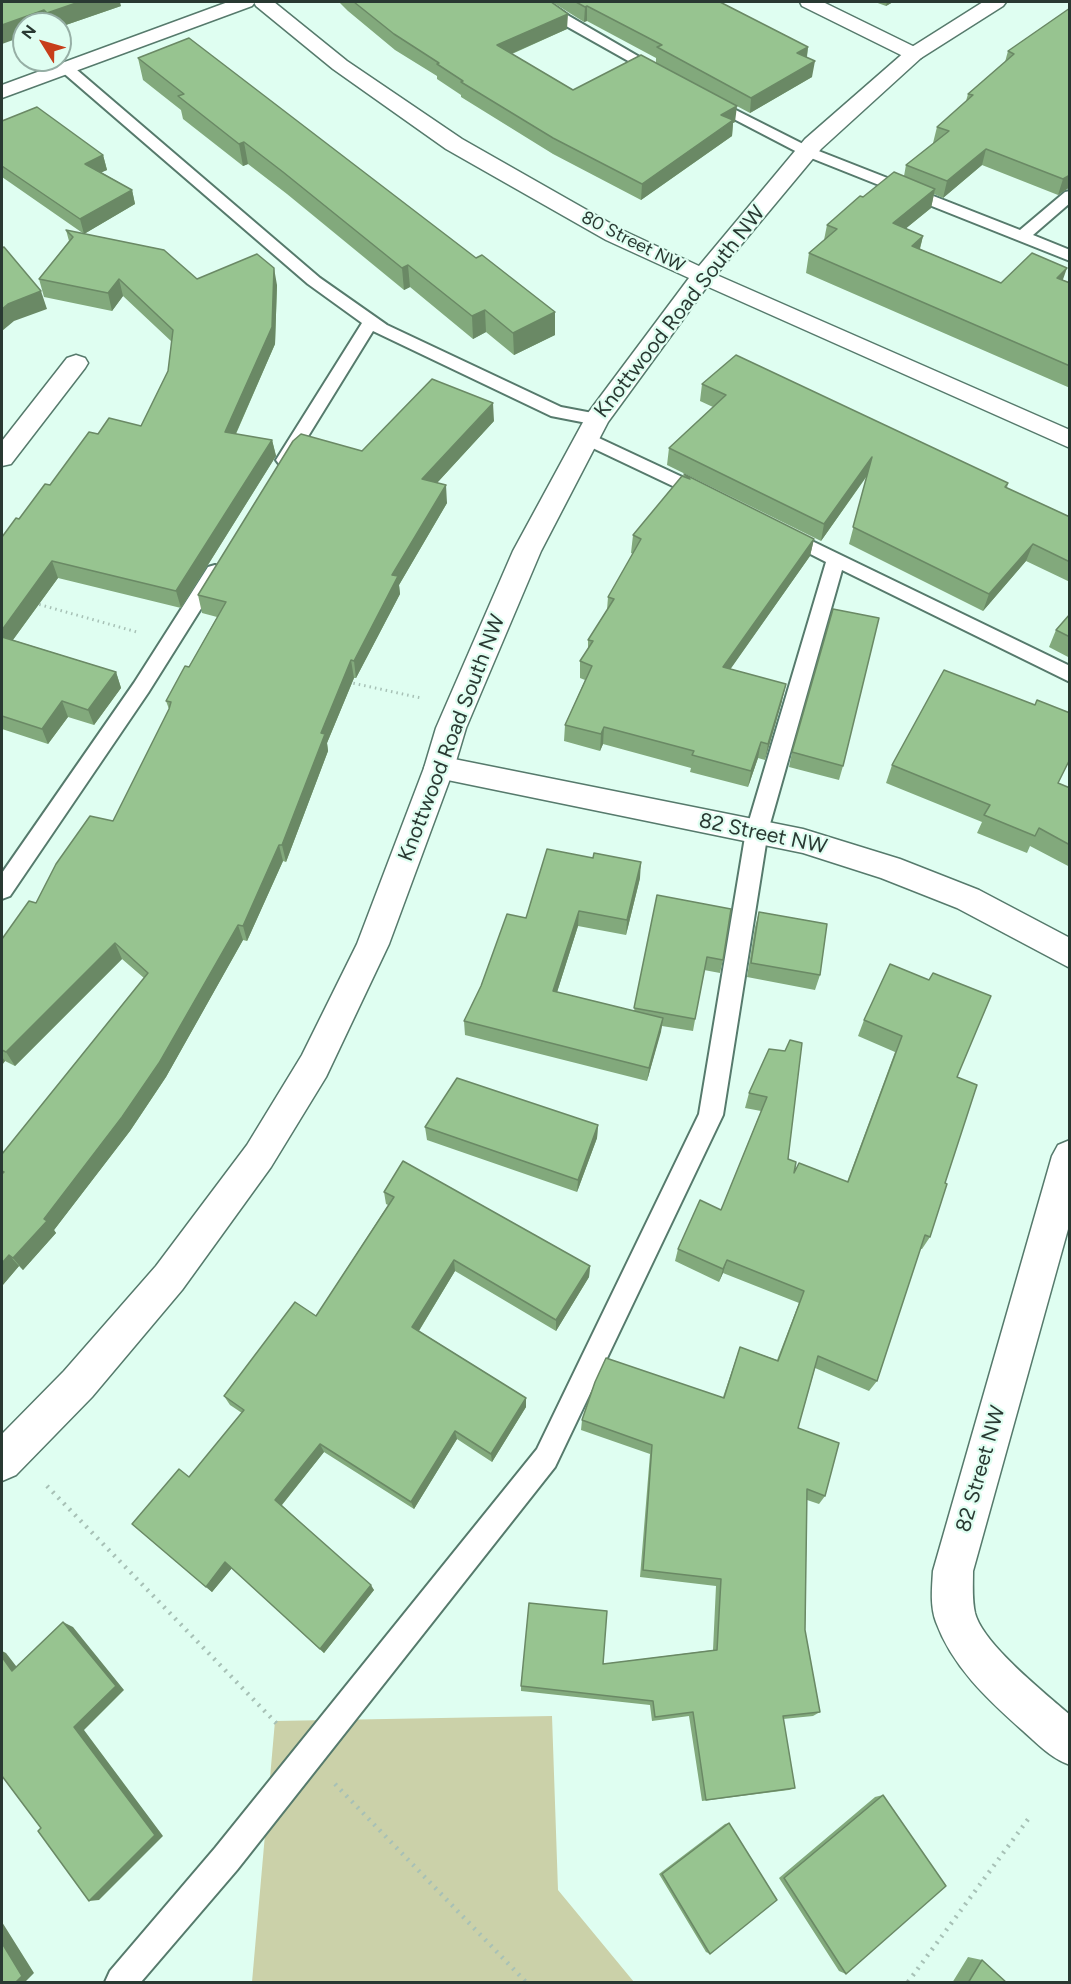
<!DOCTYPE html>
<html>
<head>
<meta charset="utf-8">
<style>
	body { margin:0 }
	#map { position:relative; width:1071px; height:1984px; overflow:hidden; background:#dffef1; font-family:Figtree,sans-serif }
	canvas { display:block }
	.frame { position:absolute; inset:0; border:3px solid #293932; pointer-events:none }
	.north { position:absolute; left:12px; top:12px; width:60px; height:60px; box-sizing:border-box; background:#dffef1; border:2px solid #96afa5; border-radius:50%; rotate:307deg; font-size:16px; font-weight:700; line-height:24px; text-align:center; color:#293932 }
	.north::after { content:''; display:block; margin:auto; width:21px; height:27px; background:#c73e1a; clip-path:polygon(50% 0,100% 100%,50% 72%,0 100%) }
</style>
</head>
<body>
<div id="map">
<canvas width="1071" height="1984"></canvas>
<div class="frame"></div>
<div class="north">N</div>
</div>
<script>
const c = document.querySelector('canvas').getContext('2d');
c.lineJoin = 'round';
function fill(path, color) { c.fillStyle = color; c.fill(path, 'evenodd'); }
function strokePath(path, color, width, dash) { c.strokeStyle = color; c.lineWidth = width; c.lineCap = dash ? 'butt' : 'round'; c.setLineDash(dash || []); c.stroke(path); }
function write(font, color, halo, rows, align = 'center') {
  c.font = font + ' Figtree,sans-serif'; c.lineWidth = 4.5; c.setLineDash([]); c.textBaseline = 'middle'; c.strokeStyle = halo; c.fillStyle = color; for (const [text, x, y, turn = 0] of rows) {
    c.save(); c.translate(x, y); c.rotate((+turn || 0) * Math.PI / 180); c.textAlign = isNaN(turn) ? turn : align; if (halo) c.strokeText(text, 0, 0); c.fillText(text, 0, 0); c.restore();
  }
}
const green = new Path2D(`
	M552,1716L558,1890L634,1982H252L275,1721Z`);
const pathFar1 = new Path2D(`
	M34,603L137,632
	M348,682L421,698`);
const path = new Path2D(`
	M47,1486L280,1727
	M335,1784L526,1982
	M908,1982L1029,1818`);
const service = new Path2D(`
	M534,2H549L569,16L667,73L665,76H655L559,22Z
	M65,63L70,64L320,278L387,325L561,407L603,415L606,419L603,423L597,425L551,416L373,331L291,464H279L276,460L362,323L308,284L60,70L58,67Z
	M710,97L811,148L1020,230L1065,192L1070,191V203L1033,235L1070,250V261L801,154L705,104L703,101L705,98Z
	M586,432L710,490L713,494L710,498H698L580,442L577,438L580,434Z
	M785,528L1070,666V682L842,570L768,831L723,1115L555,1467L237,1870L141,1982H105L110,1971L215,1848L537,1449L699,1114L746,831L826,562L779,538L776,534L779,530Z
	M215,565L222,567L224,572L148,693L10,896L2,899V873L134,683L208,567Z`);
const minor = new Path2D(`
	M228,2H255L252,6L2,98V85Z
	M800,2H823L921,50L924,54L921,58H907L802,6Z
	M703,269L1070,430V448L695,281L691,276L695,271Z
	M76,355L85,358L88,363L85,368L11,464L2,466V441L67,358Z
	M439,756L803,829L900,859L979,890L1070,938V968L957,908L881,878L803,853L428,776L424,768L428,760Z
	M1070,1140V1222L973,1571C973,1585 972,1600 975,1613C983,1644 1045,1693 1070,1715V1765C1050,1758 1037,1743 1022,1730C987,1699 952,1666 936,1622C930,1606 932,1588 933,1571L1052,1156L1058,1145Z`);
const tertiary = new Path2D(`
	M254,2H274L347,61L462,139L622,230L699,266L805,139L907,50L983,2H1006L1003,6L921,58L821,149L711,281L608,422L541,551L466,728L454,768L389,944L326,1077L271,1167L182,1290L92,1397L16,1475L2,1481V1434L64,1371L156,1266L247,1145L302,1055L357,944L424,768L436,728L513,551L588,413L689,278L606,240L446,149L333,69L256,6Z`);
const wall = new Path2D(`
	M2,2L121,6L60,27V24H24Z
	M339,2H551L567,29L512,54L573,90L735,122L733,123L732,136L641,200L553,154L461,97V95L437,79V76L395,50L348,11Z
	M552,2H720L808,47L807,57L812,77L750,113L656,63V58L587,21L584,22Z
	M875,2H893L886,6Z
	M1070,8V187L1058,195L982,165L943,198L934,194L931,208L905,229L923,236L920,249L1001,283L1063,280L1070,283V388L806,273L809,253L824,240L827,225L863,197L904,176L906,165L934,143H933L937,127L966,101L968,94L1005,62L1008,51Z
	M138,58L476,258L555,312V335L514,355L486,332L473,339L410,287L404,290L287,194L248,164L243,166L183,119L181,110L143,80Z
	M2,121L103,155L107,170L101,172L132,190L135,204L84,234L2,177Z
	M66,230L197,279L277,285L275,344L236,434L272,440L276,456L181,608L58,578L13,640L116,672L121,688L94,725L68,717L48,744L2,729V537L98,434L141,426L168,371L172,342L123,296L112,311L44,297L39,279L69,241Z
	M702,384L1008,483L1007,488L1070,517V582L1026,561L983,611L849,544L867,476L821,541L667,465L669,448L713,407L700,401Z
	M494,421L437,483L447,503L399,585L400,594L356,678H354L327,743L328,751L286,862L283,861L247,941L243,940L166,1077L130,1131L54,1230L56,1233L23,1270L19,1266L2,1286V1154L144,978L122,959L15,1066L5,1061L2,1065V939L113,821L169,709L166,701L189,667L217,617L202,613L198,595L362,451Z
	M684,474L814,539L810,556L730,669L782,701L765,760L758,758L748,787L690,772L691,768L603,744L600,751L564,741L565,725L585,680L580,678V661L588,650V640L607,610L608,597L633,554L631,553L633,535L683,477Z
	M1070,614V658L1049,647L1056,630Z
	M792,752L843,766L839,780L789,767Z
	M892,765L1058,783L1070,788V867L1030,846L1027,853L977,833L982,822L886,783Z
	M640,878L626,935L578,926L557,992L634,1011L657,895L723,960L720,973L704,970L693,1031L662,1026L647,1081L465,1035L464,1021L526,918Z
	M759,912L820,975L815,990L747,977L755,927Z
	M890,964L957,1077L945,1183L930,1237L922,1249H920L877,1381L869,1391L815,1368L798,1428L825,1496L819,1504L807,1500L805,1630L820,1712L813,1716L783,1719L795,1788L789,1790L702,1801L689,1716L652,1721L650,1705L521,1691V1686L603,1664L713,1650L716,1586L640,1577L650,1454L581,1430L582,1420L723,1397L740,1347L777,1360L799,1303L723,1273L719,1282L675,1261L678,1249L721,1210L761,1111L745,1108L749,1093L769,1049L788,1159L794,1173L847,1182L895,1052L858,1036L864,1020Z
	M598,1125L597,1138L577,1192L427,1140L425,1127Z
	M384,1192L590,1266L589,1277L556,1331L455,1271L419,1331L526,1398V1407L492,1462L457,1439L414,1509L324,1452L282,1505L374,1590L324,1653L232,1568L212,1592L132,1524L189,1477L242,1413L230,1405L224,1396L316,1316L388,1205L386,1204Z
	M883,1795L846,1974L839,1971L779,1878L875,1797Z
	M729,1823L710,1954L706,1952L659,1874L725,1824Z
	M968,1957L982,1960L1007,1983H952Z`);
const shadedWall = new Path2D(`
	M79,2H120L121,6L60,27V24H50L47,13Z
	M887,2H893L886,6Z
	M587,6V21L584,22L585,7Z
	M44,10L48,24H24V36L2,44V25Z
	M568,14L567,29L497,60V45Z
	M808,47L806,62L797,53Z
	M815,61L812,77L750,113L751,98Z
	M737,106L735,122L733,123L732,136L641,200L642,184L721,115Z
	M244,142L248,164L243,166L239,144Z
	M986,149L982,165L943,198L947,181Z
	M103,155L107,170L89,178L85,164Z
	M1070,175V187L1058,195L1063,179Z
	M935,189L931,208L888,243L893,223Z
	M132,190L135,204L84,234L80,219Z
	M923,236L918,255L912,246Z
	M408,265L410,287L404,290L402,268Z
	M274,268L277,285L275,344L229,449L225,432Z
	M1067,268L1060,288L1057,278Z
	M119,279L123,296L112,311L108,293Z
	M41,291L47,309L14,321L2,331V309L8,304Z
	M485,310L486,332L473,339L472,316Z
	M555,312V335L514,355L513,333Z
	M493,403L494,421L424,497L422,479Z
	M272,440L276,456L181,608L176,591Z
	M872,457L868,474L821,541L824,524Z
	M446,485L447,503L399,585L400,594L356,678L354,661L392,575Z
	M814,539L810,556L720,684L723,667Z
	M1033,544L1026,561L983,611L989,594Z
	M52,561L58,578L4,652L2,645V630Z
	M351,660L354,678L327,743L328,751L286,862L282,845L321,733Z
	M116,672L121,688L94,725L88,710Z
	M786,684L782,701L765,760L768,744Z
	M62,701L68,717L48,744L42,729Z
	M604,727L603,744L600,751L601,734Z
	M761,742L758,758L748,787L751,771Z
	M279,845L283,861L247,941L243,926Z
	M641,862L640,878L626,935L627,920Z
	M579,911L578,926L553,1005V991Z
	M238,925L243,940L166,1077L130,1131L54,1230L56,1233L23,1270L13,1258Z
	M115,943L122,959L15,1066L6,1052Z
	M663,1018L661,1032L647,1081L649,1068Z
	M2,1057L5,1061L2,1065Z
	M598,1125L597,1138L577,1192L578,1180Z
	M9,1255L19,1266L2,1286V1263Z
	M454,1260L455,1271L415,1337L412,1327Z
	M727,1260L723,1273L719,1282L723,1269Z
	M590,1266L589,1277L556,1331V1320Z
	M526,1398V1407L492,1462L491,1454Z
	M455,1431L457,1439L414,1509L411,1502Z
	M320,1444L324,1452L280,1507L275,1500Z
	M225,1562L232,1568L212,1592L206,1587Z
	M371,1585L374,1590L324,1653L320,1649Z
	M63,1622L73,1627L124,1690L84,1730L163,1836L99,1900L89,1901L74,1727Z
	M2,1651L6,1653L23,1675L12,1671L2,1657Z
	M2,1922L34,1973L24,1983H15L2,1943Z`);
const building = new Path2D(`
	M2,2H79L47,13L44,10L2,25Z
	M354,2H551L568,14L497,45L573,90L641,55L737,106L721,115L733,120L642,184L553,138L461,82L463,81L437,64L439,63L394,34Z
	M576,2H720L808,47L797,53L815,61L751,98L657,47L662,45L587,6L585,7Z
	M1070,8V175L1063,179L986,149L947,181L906,165L949,131L937,127L973,95L968,94L1014,54L1008,51Z
	M189,38L476,258L482,255L555,312L513,333L485,310L472,316L408,265L402,268L283,172L244,142L239,144L178,96L184,94L138,58Z
	M37,107L103,155L85,164L132,190L80,219L2,166V121Z
	M894,172L935,189L893,223L923,236L912,246L1001,283L1032,253L1067,268L1057,278L1070,283V366L809,253L837,229L827,225L860,196L863,197Z
	M66,230L164,250L197,279L257,254L274,268L272,327L225,432L272,440L176,591L52,561L2,630V537L16,518L19,519L45,484L50,485L89,432L98,434L109,418L141,426L168,371L173,330L119,279L108,293L39,279L73,237Z
	M4,247L41,291L8,304L2,309V248Z
	M736,355L1008,483L1005,487L1070,517V562L1033,544L989,594L853,527L872,457L824,524L669,448L726,395L702,384Z
	M432,379L493,403L422,479L446,485L392,575L398,576L354,661L351,660L321,733L325,734L282,845H279L243,926L238,925L159,1063L122,1117L44,1219L47,1221L13,1258L9,1255L2,1263V1174L4,1172L2,1171V1154L148,973L115,943L6,1052L2,1050V939L29,901L36,903L56,864L90,816L113,821L169,709L171,702L166,701L185,666L189,667L226,602L198,595L293,441L301,434L362,451Z
	M684,474L814,539L723,667L786,684L768,744L761,742L751,771L692,755L694,751L604,727L601,734L565,725L592,666L580,661L593,641L588,640L614,599L608,597L641,539L633,535L682,476L690,479Z
	M833,609L879,618L843,766L792,752Z
	M1070,614V637L1056,630Z
	M2,637L116,672L88,710L62,701L42,729L2,716Z
	M944,670L1035,705L1037,700L1070,713V759L1058,783L1070,788V845L1039,828L1035,836L984,815L990,805L892,765Z
	M547,849L593,858L594,853L641,862L627,920L579,911L553,991L663,1018L649,1068L464,1021L481,986L507,914L526,918Z
	M657,895L731,909L723,960L707,957L695,1019L634,1008Z
	M759,912L827,924L820,975L751,963Z
	M890,964L929,980L933,973L991,996L957,1077L977,1085L945,1183L947,1184L930,1237L925,1235L877,1381L818,1356L798,1428L839,1443L825,1496L807,1489L805,1630L820,1712L783,1716L795,1788L706,1800L693,1712L655,1717L653,1701L521,1686L529,1603L607,1611L603,1664L717,1650L721,1579L643,1570L652,1445L582,1420L595,1382L606,1358L724,1398L740,1347L778,1361L804,1291L727,1260L723,1269L678,1249L700,1200L721,1210L767,1097L749,1093L769,1049L785,1051L790,1040L802,1043L788,1159L796,1162L794,1173L799,1163L848,1182L902,1036L864,1020Z
	M457,1078L598,1125L578,1180L425,1127Z
	M403,1161L590,1266L556,1320L454,1260L412,1327L526,1398L491,1454L455,1431L411,1502L320,1444L275,1500L371,1585L320,1649L225,1562L206,1587L132,1524L179,1469L189,1477L244,1410L224,1396L295,1302L316,1316L394,1197L384,1192Z
	M63,1622L116,1686L74,1727L155,1835L89,1901L38,1831L41,1828L2,1776V1657L12,1671Z
	M883,1795L946,1886L846,1974L784,1878Z
	M729,1823L777,1900L710,1954L662,1874Z
	M2,1943L22,1976L15,1983H2Z
	M982,1960L1007,1983H968Z`);
const farStreetnames = [
	["80 Street NW",633,242,27]
];
const streetNames = [
	["Knottwood Road South NW",680,312,-52],
	["Knottwood Road South NW",452,738,-69],
	["82 Street NW",763,834,12],
	["82 Street NW",981,1469,-74]
];
fill(green, '#cbd1a9');
strokePath(service, '#567a6c', 4);
strokePath(minor, '#567a6c', 3);
strokePath(tertiary, '#567a6c', 3);
strokePath(pathFar1, '#a7c1b6', 3, [1.5, 4]);
strokePath(path, '#a7c1b6', 4.5, [2, 6]);
fill(service, '#fff');
fill(minor, '#fff');
fill(tertiary, '#fff');
fill(wall, '#82a97c');
fill(shadedWall, '#6a8965');
fill(building, '#97c490');
strokePath(building, '#6a8965', 1.5);
write('18px', '#293932', '#dffef1', farStreetnames);
write('21px', '#293932', '#dffef1', streetNames);
</script>
</body>
</html>
